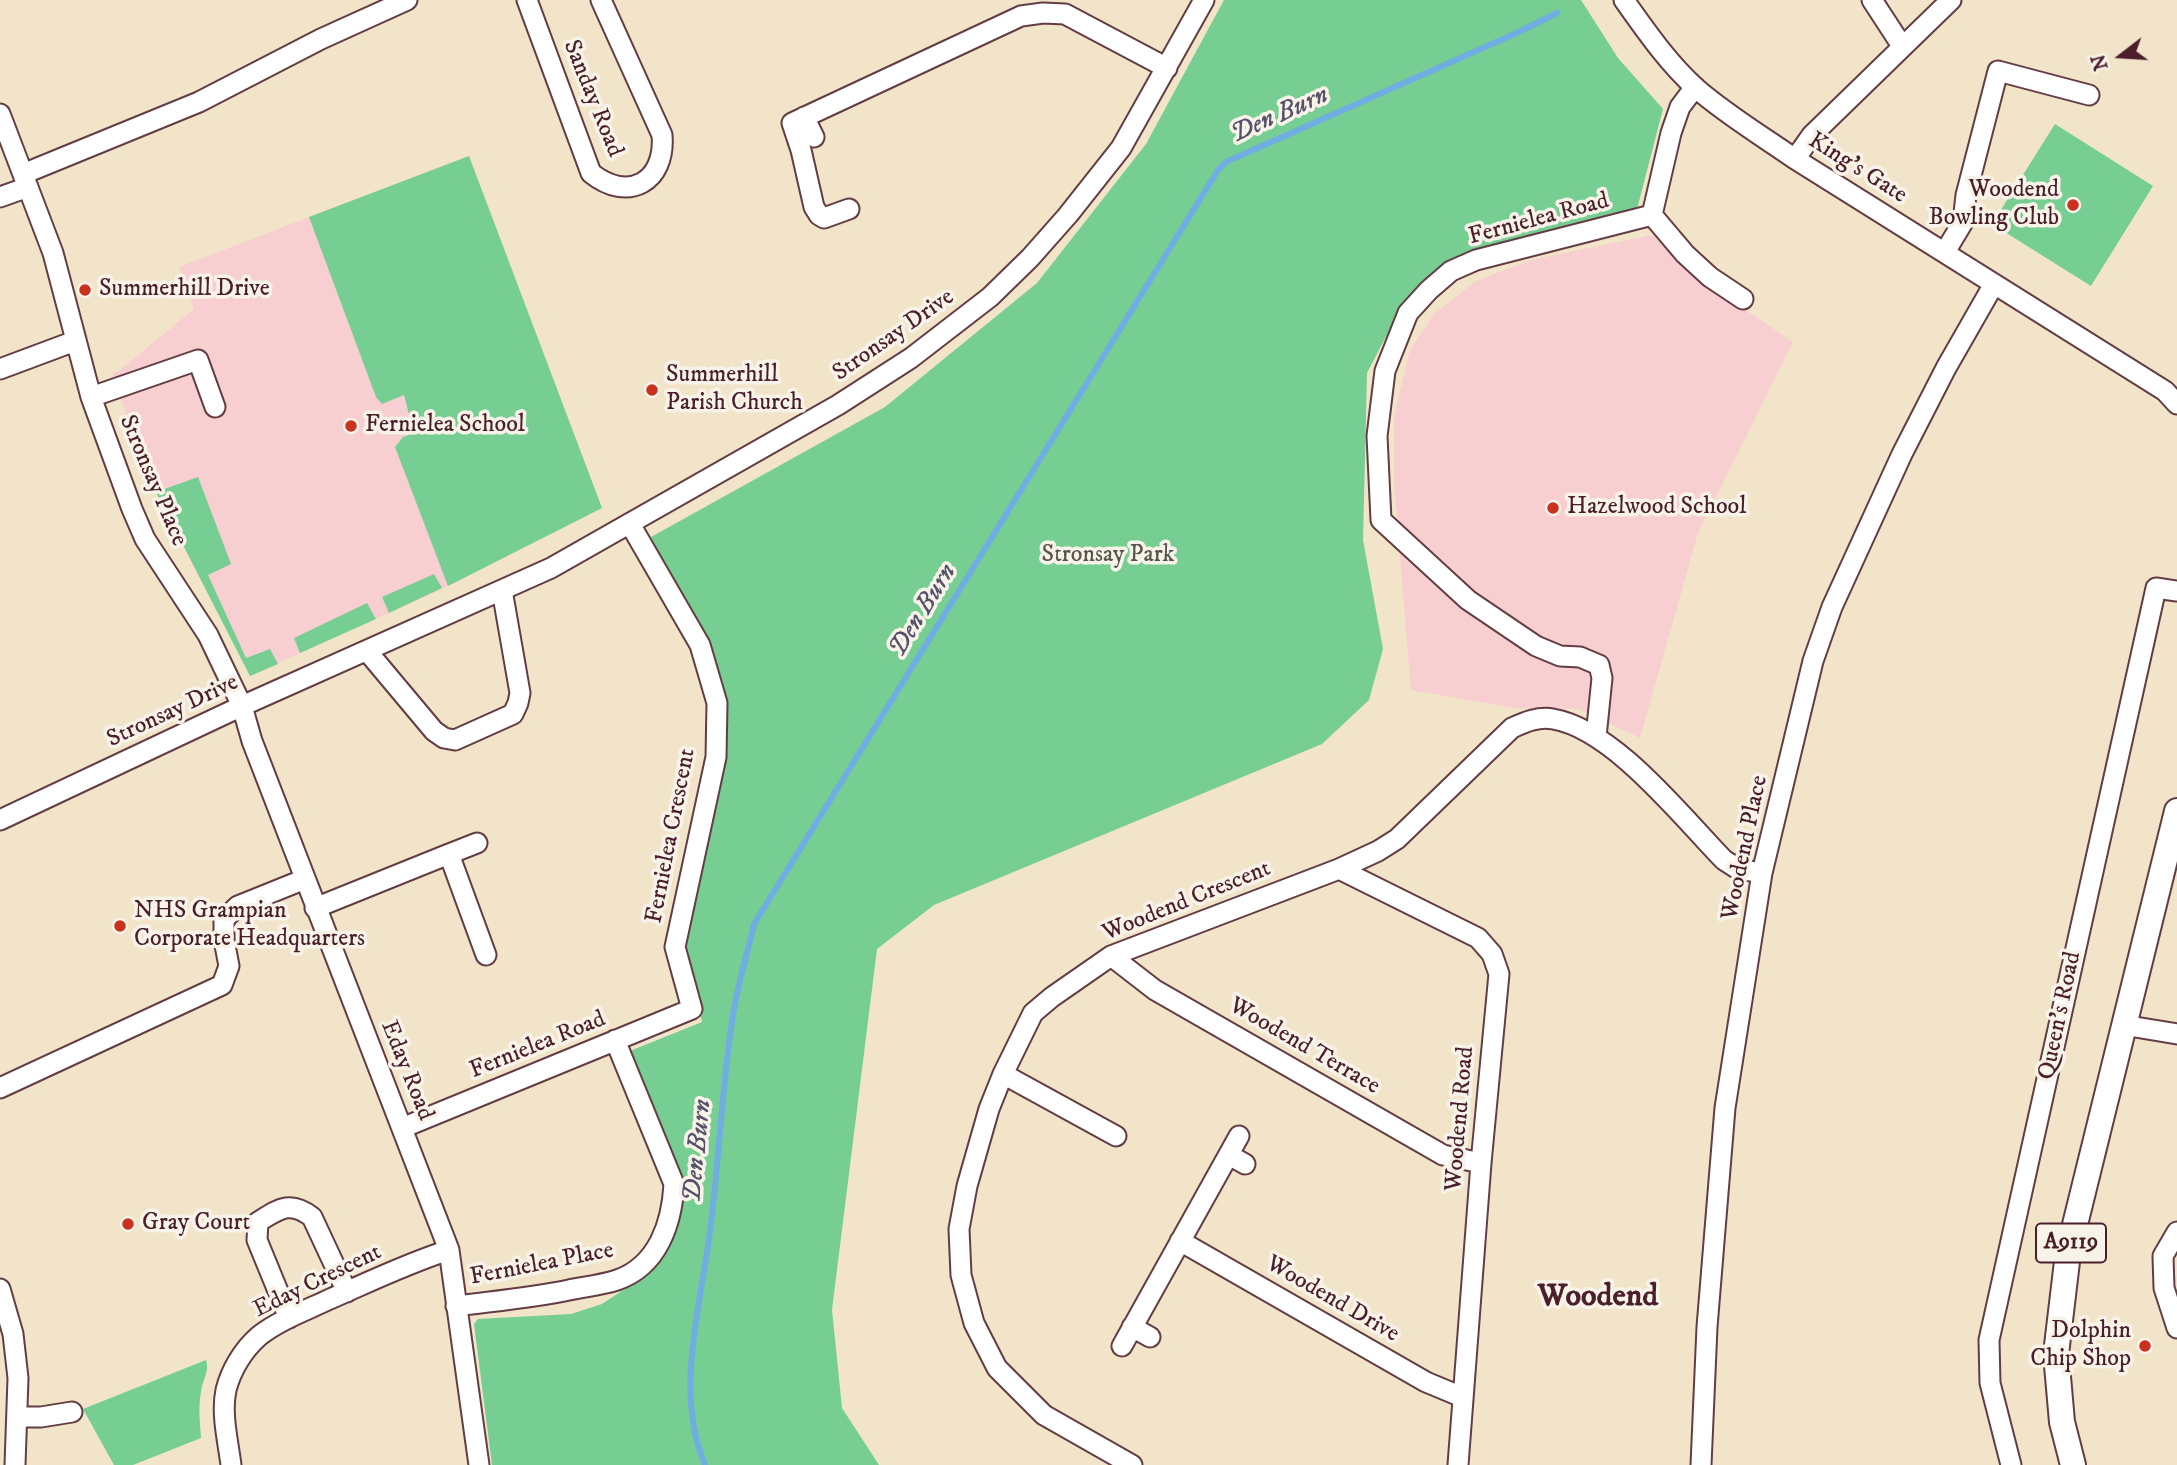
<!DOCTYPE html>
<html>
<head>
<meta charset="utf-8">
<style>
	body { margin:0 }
	#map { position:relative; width:2177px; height:1465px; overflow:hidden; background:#f2e4c9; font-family:"IM FELL DW Pica",serif }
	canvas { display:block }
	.north { position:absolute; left:2086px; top:21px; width:70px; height:70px; -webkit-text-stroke:5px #f7f3e8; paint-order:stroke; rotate:253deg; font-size:19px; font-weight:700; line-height:28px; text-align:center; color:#4a1f2b }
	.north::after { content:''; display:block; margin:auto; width:24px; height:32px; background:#4a1f2b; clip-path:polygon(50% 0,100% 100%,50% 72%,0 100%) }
</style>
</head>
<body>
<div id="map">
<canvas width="2177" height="1465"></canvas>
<div class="north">N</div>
</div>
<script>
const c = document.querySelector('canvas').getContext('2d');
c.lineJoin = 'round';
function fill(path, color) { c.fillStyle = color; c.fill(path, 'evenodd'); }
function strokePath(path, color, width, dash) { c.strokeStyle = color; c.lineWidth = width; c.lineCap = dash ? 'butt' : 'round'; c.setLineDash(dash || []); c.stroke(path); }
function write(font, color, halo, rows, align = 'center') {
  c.font = font + ' "IM FELL DW Pica",serif'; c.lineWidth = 7; c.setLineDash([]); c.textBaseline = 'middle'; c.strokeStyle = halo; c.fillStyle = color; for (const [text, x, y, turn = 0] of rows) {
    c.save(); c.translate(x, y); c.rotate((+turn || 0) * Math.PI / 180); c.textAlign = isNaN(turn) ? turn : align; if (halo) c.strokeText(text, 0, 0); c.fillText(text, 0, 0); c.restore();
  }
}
const built = new Path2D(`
	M469,156L602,508L448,586L250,676L149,480L112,373L120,370L194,309L179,267Z
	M1652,235L1696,276L1793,342L1698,533L1640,738L1579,709L1515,708L1411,690L1394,483V416L1410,350L1434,314L1476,281L1531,260Z`);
const green = new Path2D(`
	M1224,0H1581L1618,58L1663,109L1636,213L1500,244L1440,266L1403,304L1367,373L1363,540L1383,649L1369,700L1322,744L934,905L877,949L832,1310L842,1408L879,1465H492L474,1324L478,1319L571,1314L602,1304L652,1271L667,1247L677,1222L625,1053L702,1022L686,946L705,858L725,740L691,612L651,537L885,407L1037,283L1146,144Z
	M2055,124L2153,186L2091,286L1992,224Z
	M469,156L602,508L448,586L395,447L403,437L414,433L404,395L382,404L376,397L309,217Z
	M198,477L231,564L208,575L246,658L270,649L278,664L250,676L156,492Z
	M434,574L442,588L389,613L382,597Z
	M367,603L376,619L300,653L294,638Z
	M206,1360C210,1372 202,1380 201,1392C198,1408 200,1422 201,1438L133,1465H114L83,1409Z`);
const stream = new Path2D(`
	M705,1465C675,1394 699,1312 709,1239C719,1167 721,1094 732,1022C736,989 747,956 754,924L1218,170L1226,162L1521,31L1557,13`);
const minor = new Path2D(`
	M527,0L591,173C628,203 666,182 662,135L601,0
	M1624,0C1646,31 1668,63 1697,89C1727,115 1762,136 1795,159L2165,391L2177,404
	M1872,0L1902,46
	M0,114L53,253L91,397L132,509L145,539L208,635L242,706L252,741L449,1250L479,1465
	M804,117L814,137
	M1795,159L1812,135L1951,0
	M23,174L199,102L321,39L407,0
	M0,197L28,187
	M849,209L824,218L819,215L814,207L801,150L792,123L1021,16L1043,13L1065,14L1167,68
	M1652,215L1671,133L1680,107L1695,87
	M1652,215L1685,254L1710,277L1743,299
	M1945,252L1963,222L1966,195L1998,71L2089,95
	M0,369L75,341
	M91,397L198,360L215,407
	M367,651L434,731L444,738L455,740L513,714L518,703L520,693L502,590
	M1596,737L1602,678L1599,665L1580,657L1560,656L1536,646L1468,600L1381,520L1377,436L1385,371L1408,313L1429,290L1451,271L1476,260L1652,215
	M0,820L242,706L551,568L838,405L911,358L990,297L1030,258L1068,215L1121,148L1204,0
	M449,854L477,843
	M1339,869L1478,938L1492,954L1499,974L1481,1163L1458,1465
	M315,908L449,854L486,955
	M1111,956L1155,990L1443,1155L1481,1163
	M2123,1025L2177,1034
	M1003,1074L1116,1136
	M0,1088L222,985L229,966L224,940V919L238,906L305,879
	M402,1128L692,1009L675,947L716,757L717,703L700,645L630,524
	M1229,1155L1245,1164
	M2177,1232L2163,1256L2164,1288L2177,1328
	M1180,1241L1426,1382L1462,1397
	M0,1289L13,1334L18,1378L15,1465
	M456,1306C494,1301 532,1298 569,1290C584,1287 602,1285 617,1280C658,1266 672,1223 674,1184L615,1040
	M289,1318L257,1240L258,1222C279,1209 290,1200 312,1217L347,1292
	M1132,1327L1150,1337
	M1122,1346L1239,1136
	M18,1417H41L72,1412
	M231,1465C228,1441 221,1414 226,1390C231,1370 243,1350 259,1336C279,1320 307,1310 330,1299C369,1282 408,1263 449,1250
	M1132,1465L1044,1415L997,1368L974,1323L961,1275L959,1229L967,1186L989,1109L1003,1074L1033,1013L1052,997L1111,956L1339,869L1378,851L1397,839L1512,728C1525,722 1539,716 1553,719C1613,729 1682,817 1724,860L1738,869L1762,873
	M1701,1465L1707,1327L1725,1108L1762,873L1813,661L1832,607L1902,454L1946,368L1994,284
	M2011,1465L1990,1383L1989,1340L2156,588L2177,591`);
const major = new Path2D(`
	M2073,1465L2062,1422L2056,1354L2068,1253L2177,811`);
const markers = [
	[2073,205,7,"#c8321e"],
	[85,290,7,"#c8321e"],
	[652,390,7,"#c8321e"],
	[351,426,7,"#c8321e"],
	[1553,508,7,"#c8321e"],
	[120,926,7,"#c8321e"],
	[128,1224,7,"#c8321e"],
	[2145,1346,7,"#c8321e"]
];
const shields = [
	[2071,1243,70]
];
const shieldNames = [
	["A9119",2071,1243]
];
const streetNames = [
	["Sanday Road",592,99,68],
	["King's Gate",1857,169,32],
	["Fernielea Road",1539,220,-15],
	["Stronsay Drive",894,336,-35],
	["Stronsay Place",152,481,67],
	["Stronsay Drive",173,712,-25],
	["Fernielea Crescent",672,836,-79],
	["Woodend Place",1746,848,-78],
	["Woodend Crescent",1187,902,-22],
	["Queen's Road",2061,1016,-78],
	["Fernielea Road",538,1046,-22],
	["Woodend Terrace",1304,1047,30],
	["Eday Road",406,1071,68],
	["Woodend Road",1461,1119,-85],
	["Fernielea Place",542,1265,-11],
	["Eday Crescent",318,1282,-26],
	["Woodend Drive",1332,1300,30]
];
const poiNames = [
	["Woodend",2059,191,"right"],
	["Bowling Club",2059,219,"right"],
	["Summerhill Drive",99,290],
	["Summerhill",666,376],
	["Parish Church",666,404],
	["Fernielea School",365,426],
	["Hazelwood School",1567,508],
	["NHS Grampian",134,912],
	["Corporate Headquarters",134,940],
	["Gray Court",142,1224],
	["Dolphin",2131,1332,"right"],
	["Chip Shop",2131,1360,"right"]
];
const parkNames = [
	["Stronsay Park",1108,556]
];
const waterNames = [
	["Den Burn",1280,116,-24],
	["Den Burn",924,611,-58],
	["Den Burn",699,1151,-84]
];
const districtNames = [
	["Woodend",1598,1298]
];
fill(built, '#f7cfd0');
fill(green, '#76ce93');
strokePath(stream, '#6fade2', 6);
strokePath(minor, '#633d43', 23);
strokePath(major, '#633d43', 28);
strokePath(minor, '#fff', 19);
strokePath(major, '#fff', 24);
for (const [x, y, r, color] of markers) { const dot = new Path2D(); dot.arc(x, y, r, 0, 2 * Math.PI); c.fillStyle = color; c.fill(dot); strokePath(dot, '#f7f3e8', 2.5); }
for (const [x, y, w] of shields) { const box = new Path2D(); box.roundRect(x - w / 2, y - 19.5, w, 39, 5); c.fillStyle = '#f7f3e8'; c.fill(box); strokePath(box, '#4a1f2b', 2); }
write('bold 23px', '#4a1f2b', null, shieldNames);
write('24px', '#4a1f2b', '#f7f3e8', streetNames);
write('24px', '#4a1f2b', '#f7f3e8', poiNames, 'left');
write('24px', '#57544a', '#f7f3e8', parkNames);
write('italic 26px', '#57516b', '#f7f3e8', waterNames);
write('bold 32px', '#4a1f2b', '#f7f3e8', districtNames);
</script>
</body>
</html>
